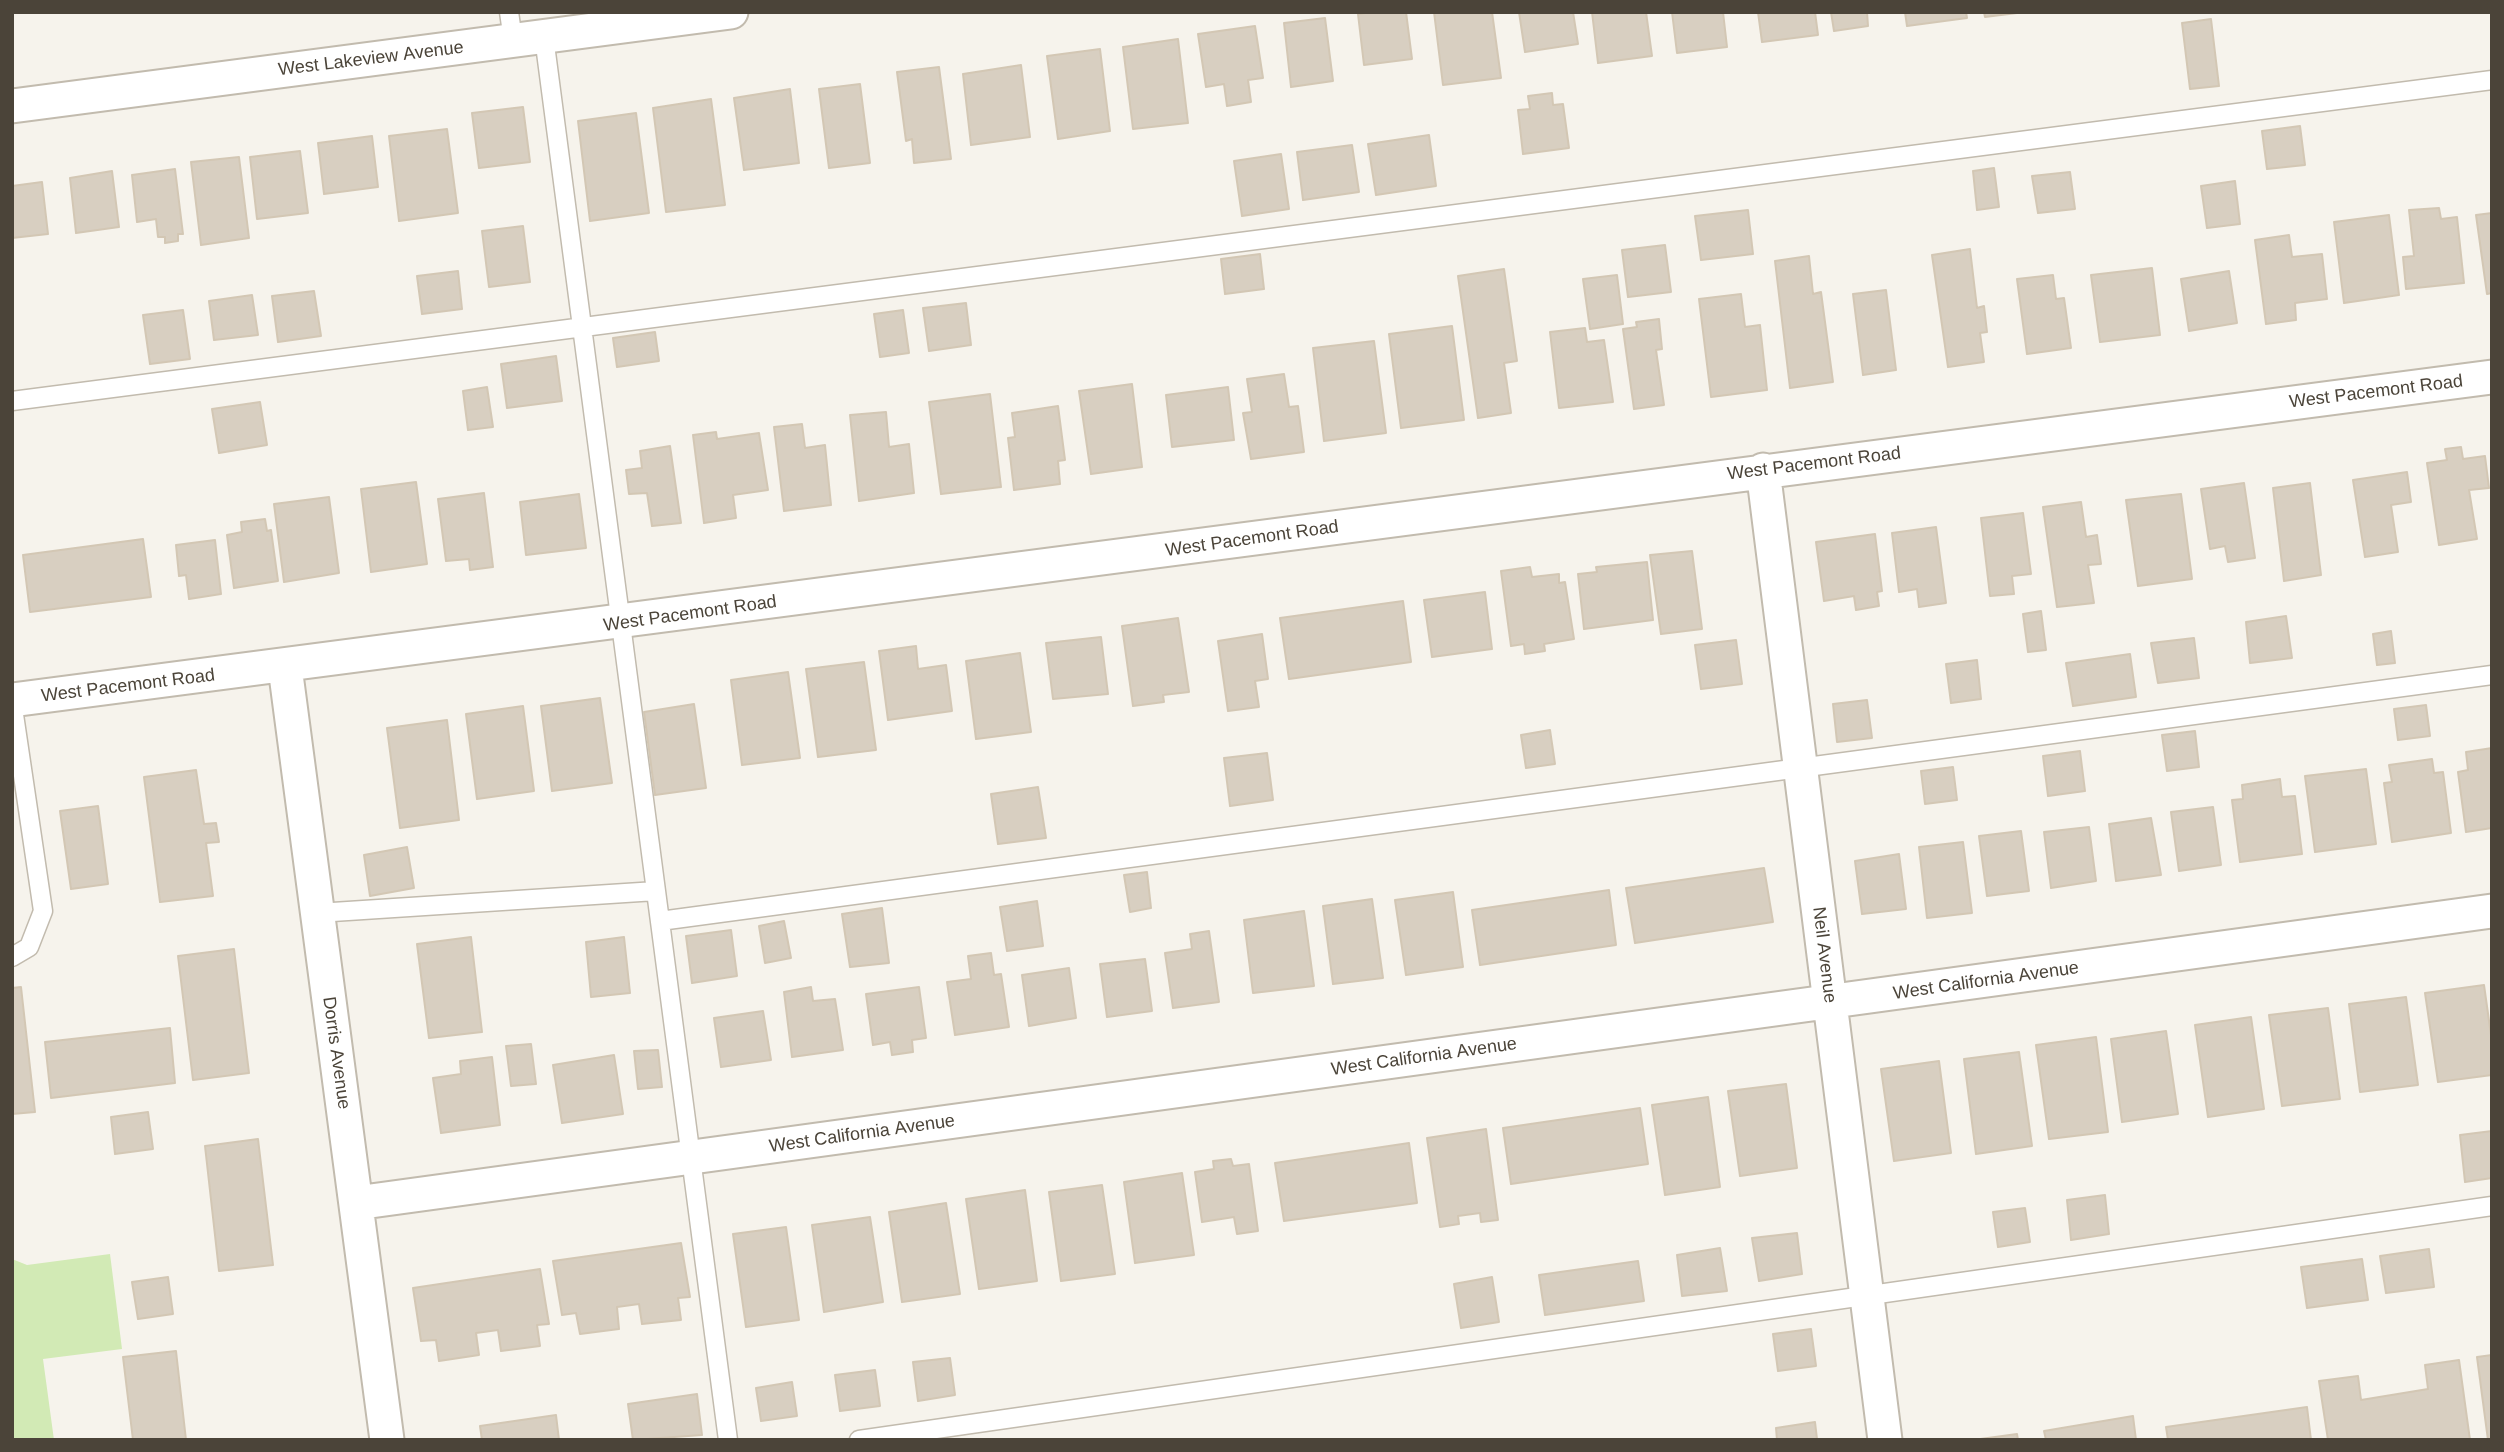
<!DOCTYPE html>
<html>
<head>
<meta charset="utf-8">
<style>
	body { margin:0 }
	#map { position:relative; width:2504px; height:1452px; overflow:hidden; background:#f6f3ec; font-family:Helvetica,sans-serif }
	canvas { display:block }
	.frame { position:absolute; inset:0; border:14px solid #4b4439; pointer-events:none }
</style>
</head>
<body>
<div id="map">
<canvas width="2504" height="1452"></canvas>
<div class="frame"></div>
</div>
<script>
const c = document.querySelector('canvas').getContext('2d');
c.lineJoin = 'round';
function fill(path, color) { c.fillStyle = color; c.fill(path, 'evenodd'); }
function strokePath(path, color, width, dash) { c.strokeStyle = color; c.lineWidth = width; c.lineCap = dash ? 'butt' : 'round'; c.setLineDash(dash || []); c.stroke(path); }
function write(font, color, halo, rows, align = 'center') {
  c.font = font + ' Helvetica,sans-serif'; c.lineWidth = 5; c.setLineDash([]); c.textBaseline = 'middle'; c.strokeStyle = halo; c.fillStyle = color; for (const [text, x, y, turn = 0] of rows) {
    c.save(); c.translate(x, y); c.rotate((+turn || 0) * Math.PI / 180); c.textAlign = isNaN(turn) ? turn : align; if (halo) c.strokeText(text, 0, 0); c.fillText(text, 0, 0); c.restore();
  }
}
const green = new Path2D(`
	M110,1254L122,1349L43,1359L54,1440H12V1259L27,1265Z`);
const building = new Path2D(`
	M1372,12H1406L1412,59L1364,65L1358,14Z
	M1434,12H1492L1501,78L1443,85Z
	M1519,12H1573L1578,44L1525,52Z
	M1592,12H1646L1652,56L1598,63Z
	M1672,12H1723L1727,47L1677,53Z
	M1758,12H1815L1818,35L1762,42Z
	M1831,12H1867L1868,26L1834,31Z
	M1905,12H1966L1967,18L1907,26Z
	M1984,12H2025L1985,17Z
	M1325,18L1333,81L1291,87L1284,23Z
	M2211,19L2219,86L2190,89L2182,23Z
	M1255,26L1263,78L1248,80L1251,102L1227,106L1224,84L1206,87L1198,34Z
	M1178,39L1188,123L1133,129L1123,47Z
	M1100,49L1110,131L1058,139L1047,56Z
	M1021,65L1030,137L971,145L963,74Z
	M939,67L951,159L914,163L912,139L906,141L897,72Z
	M860,84L870,163L829,168L819,89Z
	M790,89L799,163L744,170L734,98Z
	M1552,93L1553,105L1563,104L1569,148L1523,154L1518,110L1530,109L1528,96Z
	M711,99L725,205L666,212L653,108Z
	M523,107L530,162L479,168L472,113Z
	M636,113L649,213L590,221L578,121Z
	M2300,126L2305,165L2267,169L2262,131Z
	M447,129L458,213L399,221L389,136Z
	M1429,135L1436,186L1376,195L1368,144Z
	M372,136L378,187L324,194L318,143Z
	M1352,145L1359,192L1303,200L1297,152Z
	M300,151L308,213L257,219L250,157Z
	M1281,154L1289,209L1242,216L1234,161Z
	M239,157L249,238L201,245L191,162Z
	M1994,168L1999,207L1977,210L1973,171Z
	M175,169L183,234H178V241L165,243V237H158L156,219L137,222L132,175Z
	M112,171L119,227L76,233L70,178Z
	M2070,172L2075,209L2038,213L2032,176Z
	M2235,181L2240,224L2207,228L2201,186Z
	M42,182L48,234L12,238V186Z
	M2439,208L2441,219L2457,217L2464,283L2406,289L2403,257L2414,256L2409,210Z
	M1748,210L1753,254L1701,260L1695,216Z
	M2492,213V293L2487,294L2476,215Z
	M2389,215L2399,295L2344,303L2334,222Z
	M523,226L530,282L489,287L482,231Z
	M2289,235L2292,257L2322,254L2327,299L2295,303L2296,320L2266,324L2255,240Z
	M1665,245L1671,292L1628,297L1622,250Z
	M1970,249L1977,308L1984,306L1987,332L1980,333L1984,362L1948,367L1932,255Z
	M1260,254L1264,289L1225,294L1221,259Z
	M1809,256L1813,294L1821,292L1833,382L1790,388L1775,261Z
	M2152,268L2160,335L2100,342L2091,275Z
	M1504,269L1517,361L1504,363L1511,413L1478,418L1458,276Z
	M458,271L462,309L422,314L417,276Z
	M2229,271L2237,323L2189,331L2181,279Z
	M1617,275L1623,324L1590,329L1583,279Z
	M2053,275L2056,299L2064,298L2071,348L2027,354L2017,279Z
	M1886,290L1896,370L1863,375L1853,294Z
	M314,291L321,336L278,342L272,296Z
	M1741,294L1745,327L1760,325L1767,390L1711,397L1699,299Z
	M252,295L258,335L214,340L209,301Z
	M966,303L971,345L929,351L923,308Z
	M183,310L190,359L150,364L143,315Z
	M903,310L909,353L880,357L874,314Z
	M1659,319L1662,349L1656,350L1664,405L1634,409L1623,329L1637,327L1636,322Z
	M1452,326L1464,420L1401,428L1389,334Z
	M1585,328L1587,342L1604,340L1613,402L1559,408L1550,332Z
	M655,332L659,361L617,367L613,338Z
	M1374,341L1386,433L1324,441L1313,348Z
	M556,356L562,401L507,408L501,364Z
	M1284,374L1289,407L1298,406L1304,452L1251,459L1243,413L1252,412L1247,379Z
	M1132,384L1142,467L1091,474L1079,391Z
	M487,387L493,427L468,430L463,391Z
	M1228,387L1234,440L1172,447L1166,395Z
	M990,394L1001,487L941,494L929,402Z
	M260,402L267,445L219,453L212,409Z
	M1058,406L1065,460L1058,461L1060,484L1014,490L1008,438L1015,437L1012,413Z
	M886,412L889,447L909,444L914,493L859,501L850,415Z
	M802,424L805,448L825,445L831,505L784,511L774,427Z
	M716,432L717,439L759,433L768,490L733,495L736,518L704,523L693,435Z
	M670,446L681,523L652,526L647,493L629,494L626,470L642,468L640,451Z
	M2461,447L2463,459L2485,456L2489,488L2469,490L2477,539L2439,545L2427,463L2447,460L2445,449Z
	M2407,472L2411,502L2391,505L2398,552L2365,557L2353,480Z
	M416,482L427,564L371,572L361,489Z
	M2244,483L2255,558L2228,562L2225,546L2210,549L2201,489Z
	M2310,483L2321,575L2284,581L2273,488Z
	M484,493L493,567L470,570L469,559L446,561L438,499Z
	M579,494L586,548L526,555L520,502Z
	M2181,494L2192,579L2138,586L2126,500Z
	M329,497L339,573L284,582L274,504Z
	M2081,502L2086,537L2097,535L2101,564L2088,565L2094,603L2057,607L2043,507Z
	M2023,513L2031,574L2012,576L2014,594L1990,596L1981,518Z
	M265,519L267,531L271,530L278,581L234,588L227,535L242,532L241,522Z
	M1936,527L1946,603L1919,607L1917,589L1899,592L1892,533Z
	M1875,534L1882,591L1877,592L1879,606L1856,610L1854,596L1824,601L1816,542Z
	M143,539L151,597L30,612L23,555Z
	M215,540L221,594L189,599L186,575L179,576L176,545Z
	M1692,551L1702,629L1661,634L1650,555Z
	M1647,562L1653,620L1584,629L1578,574L1597,572L1596,567Z
	M1530,567L1532,577L1559,574V583L1565,582L1574,639L1544,644L1545,651L1525,654L1524,644L1511,646L1501,571Z
	M1485,592L1492,649L1432,657L1424,600Z
	M1403,601L1411,662L1289,679L1280,618Z
	M2041,611L2046,650L2028,652L2023,614Z
	M2286,616L2292,658L2250,663L2246,622Z
	M1178,618L1189,692L1163,695L1164,702L1133,706L1122,626Z
	M2391,631L2395,663L2377,665L2373,634Z
	M1262,634L1268,679L1255,681L1259,707L1228,711L1218,641Z
	M1101,637L1108,694L1053,699L1046,643Z
	M2194,638L2199,678L2158,683L2151,643Z
	M1736,640L1742,684L1701,689L1695,645Z
	M916,646L918,669L946,665L952,711L888,720L879,651Z
	M1020,653L1031,732L976,739L966,661Z
	M2130,654L2136,697L2073,706L2066,663Z
	M1977,660L1981,699L1951,703L1946,664Z
	M864,662L876,750L818,757L806,669Z
	M788,672L800,758L742,765L731,680Z
	M600,698L612,783L552,791L541,706Z
	M1867,700L1872,738L1837,742L1833,704Z
	M694,704L706,788L655,795L644,712Z
	M2426,705L2430,736L2398,740L2394,709Z
	M523,706L534,791L477,799L466,714Z
	M447,720L459,820L400,828L387,728Z
	M1550,730L1555,764L1526,768L1521,735Z
	M2195,731L2199,767L2167,771L2162,735Z
	M2492,748V828L2466,832L2458,772L2468,770L2466,752Z
	M2080,751L2085,791L2048,796L2043,756Z
	M1267,753L1273,800L1230,806L1224,758Z
	M2432,759L2434,773L2443,772L2451,833L2392,842L2384,783L2392,782L2389,765Z
	M1953,767L1957,800L1925,804L1921,771Z
	M2366,769L2376,844L2315,852L2305,776Z
	M196,770L204,824L216,823L219,842L206,843L213,896L160,902L144,777Z
	M2280,779L2282,797L2295,796L2302,854L2240,862L2232,800L2243,799L2242,785Z
	M1038,787L1046,838L998,844L991,794Z
	M98,806L108,884L71,889L60,811Z
	M2213,807L2221,865L2179,871L2171,812Z
	M2151,818L2161,875L2116,881L2109,824Z
	M2089,827L2096,881L2051,888L2044,832Z
	M2021,831L2029,891L1987,896L1979,836Z
	M1963,842L1972,913L1927,918L1919,847Z
	M407,847L414,888L370,896L364,855Z
	M1899,854L1906,909L1862,914L1855,861Z
	M1764,868L1773,922L1635,943L1626,888Z
	M1147,872L1151,908L1130,912L1124,875Z
	M1609,890L1616,945L1480,965L1472,910Z
	M1453,892L1463,967L1406,975L1395,900Z
	M1372,899L1383,978L1333,984L1323,906Z
	M1037,901L1043,946L1007,951L1000,907Z
	M882,908L889,963L850,967L842,914Z
	M1304,911L1314,986L1253,993L1244,920Z
	M784,921L791,958L765,963L759,926Z
	M731,930L737,976L692,983L686,936Z
	M1209,931L1219,1002L1173,1008L1165,953L1192,949L1190,934Z
	M471,937L482,1032L429,1038L417,944Z
	M624,937L630,993L591,997L586,942Z
	M234,949L249,1073L193,1080L178,956Z
	M991,953L994,975L1001,974L1009,1027L955,1035L947,982L971,979L968,956Z
	M1145,959L1152,1011L1107,1017L1100,964Z
	M1069,968L1076,1018L1029,1026L1022,975Z
	M2484,985L2492,1042V1075L2438,1082L2425,993Z
	M21,987L35,1112L12,1114V988Z
	M811,987L813,1001L835,999L843,1050L792,1057L784,992Z
	M919,987L926,1038L912,1040L913,1052L892,1055L890,1042L873,1045L866,994Z
	M2406,997L2418,1085L2360,1092L2349,1004Z
	M2328,1008L2340,1099L2282,1106L2269,1015Z
	M763,1011L771,1060L721,1067L714,1018Z
	M2251,1017L2264,1109L2208,1117L2195,1025Z
	M170,1028L175,1083L51,1098L45,1042Z
	M2166,1031L2178,1114L2122,1122L2111,1039Z
	M2096,1037L2108,1132L2049,1139L2036,1045Z
	M531,1044L536,1084L511,1086L506,1046Z
	M658,1050L662,1087L638,1089L634,1051Z
	M2019,1052L2032,1146L1976,1154L1964,1059Z
	M614,1055L623,1114L562,1123L553,1065Z
	M492,1057L500,1125L441,1133L433,1078L461,1074L460,1061Z
	M1939,1061L1951,1153L1894,1161L1881,1069Z
	M1786,1084L1797,1168L1740,1176L1728,1091Z
	M1708,1097L1720,1187L1665,1195L1652,1105Z
	M1640,1108L1648,1164L1511,1184L1503,1128Z
	M148,1112L153,1149L115,1154L111,1117Z
	M1486,1129L1498,1220L1481,1222L1480,1213L1458,1216L1459,1224L1440,1227L1427,1138Z
	M2492,1131V1178L2465,1182L2460,1135Z
	M258,1139L273,1265L219,1271L205,1146Z
	M1409,1143L1417,1203L1284,1221L1275,1163Z
	M1231,1159L1233,1166L1249,1164L1258,1231L1237,1234L1234,1217L1202,1222L1195,1172L1214,1169L1213,1161Z
	M1182,1173L1194,1255L1135,1263L1124,1182Z
	M1102,1185L1115,1274L1061,1281L1049,1192Z
	M1025,1190L1037,1281L979,1289L966,1199Z
	M2105,1195L2109,1234L2071,1240L2067,1200Z
	M946,1203L960,1294L902,1302L889,1212Z
	M2025,1208L2030,1242L1998,1247L1993,1212Z
	M870,1217L883,1302L824,1312L812,1225Z
	M786,1227L799,1320L746,1327L733,1234Z
	M1797,1233L1802,1274L1759,1281L1752,1238Z
	M681,1243L690,1297L678,1298L681,1320L642,1324L639,1304L617,1307L619,1329L580,1334L576,1313L562,1315L553,1261Z
	M1720,1248L1727,1291L1682,1296L1677,1255Z
	M2429,1249L2434,1287L2386,1293L2380,1256Z
	M2362,1259L2368,1300L2307,1308L2301,1267Z
	M1638,1261L1644,1301L1545,1315L1539,1275Z
	M540,1269L549,1324L537,1325L540,1346L501,1351L498,1330L476,1333L479,1355L439,1361L436,1340L421,1341L413,1288Z
	M168,1277L173,1314L138,1319L132,1282Z
	M1492,1277L1499,1322L1461,1328L1454,1284Z
	M1811,1329L1816,1366L1778,1371L1773,1334Z
	M176,1351L186,1440H133L123,1357Z
	M2492,1355V1440H2488L2477,1357Z
	M950,1358L955,1395L918,1401L913,1362Z
	M2459,1360L2470,1440H2328L2319,1381L2358,1376L2361,1400L2428,1389L2425,1365Z
	M875,1370L880,1406L840,1411L835,1375Z
	M792,1382L797,1416L761,1421L756,1388Z
	M697,1394L702,1435L633,1440L628,1404Z
	M2307,1407L2311,1440H2168L2166,1427Z
	M556,1415L559,1440H482L480,1426Z
	M2133,1416L2136,1440H2046L2044,1431Z
	M1815,1422L1817,1439L1831,1440H1777L1776,1428Z
	M2017,1434L2018,1440H1973Z`);
const service = new Path2D(`
	M509,12L513,40
	M544,37L728,1440
	M12,401L2492,80
	M12,701L43,911L29,947L12,957
	M317,913L656,891
	M660,921L2492,675
	M859,1440L2492,1206`);
const minor = new Path2D(`
	M12,106L731,12
	M1763,470L1885,1440
	M285,667L387,1440
	M12,700L2492,377
	M356,1203L2492,911`);
const streetNames = [
	["West Lakeview Avenue",371,59,-7],
	["West Pacemont Road",2376,392,-7],
	["West Pacemont Road",1814,464,-7],
	["West Pacemont Road",1252,539,-8],
	["West Pacemont Road",690,614,-8],
	["West Pacemont Road",128,686,-7],
	["Neil Avenue",1824,955,83],
	["West California Avenue",1986,981,-8],
	["Dorris Avenue",336,1053,82],
	["West California Avenue",1424,1057,-8],
	["West California Avenue",862,1134,-8]
];
fill(green, '#d2eab5');
fill(building, '#d8cfc1');
strokePath(building, '#d3c7b4', 2);
strokePath(service, '#c2bbae', 21);
strokePath(minor, '#c2bbae', 37);
strokePath(service, '#fff', 18);
strokePath(minor, '#fff', 33);
write('18px', '#4b4439', '#fff', streetNames);
</script>
</body>
</html>
